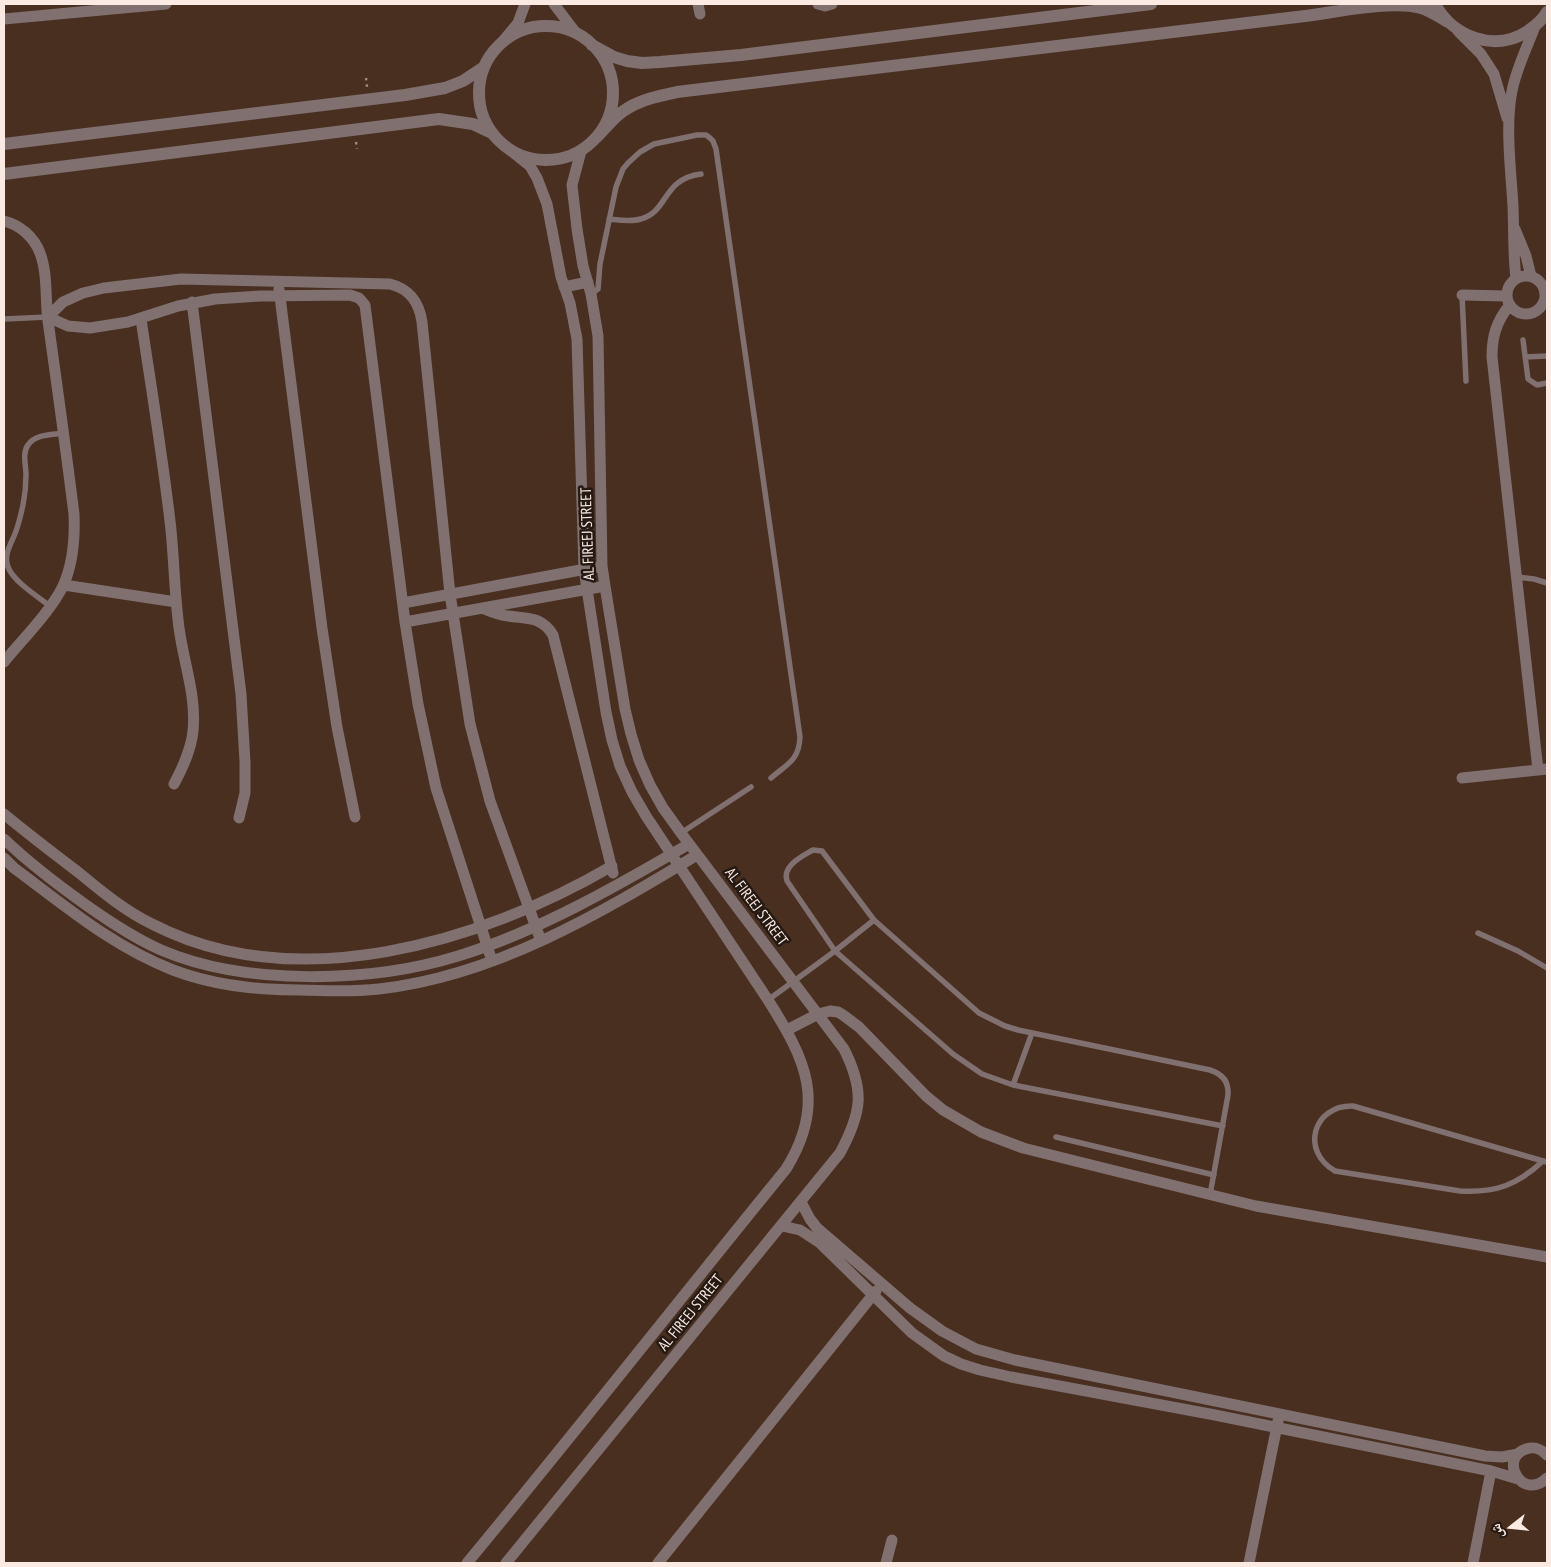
<!DOCTYPE html>
<html>
<head>
<meta charset="utf-8">
<style>
	body { margin:0 }
	#map { position:relative; width:1551px; height:1567px; overflow:hidden; background:#482f1f; font-family:"PT Sans Narrow","Noto Naskh Arabic",sans-serif }
	canvas { display:block }
	.frame { position:absolute; inset:0; border:5px solid #fbeae1; pointer-events:none }
	.north { position:absolute; left:1486px; top:1502px; width:50px; height:50px; -webkit-text-stroke:4px #251a13; paint-order:stroke; rotate:254deg; font-size:14px; font-weight:700; line-height:20px; text-align:center; color:#fbeae1 }
	.north::after { content:''; display:block; margin:auto; width:18px; height:22px; background:#fbeae1; clip-path:polygon(50% 0,100% 100%,50% 72%,0 100%) }
</style>
</head>
<body>
<div id="map">
<canvas width="1551" height="1567"></canvas>
<div class="frame"></div>
<div class="north">ش</div>
</div>
<script>
const c = document.querySelector('canvas').getContext('2d');
c.lineJoin = 'round';
function strokePath(path, color, width, dash) { c.strokeStyle = color; c.lineWidth = width; c.lineCap = dash ? 'butt' : 'round'; c.setLineDash(dash || []); c.stroke(path); }
function write(font, color, halo, rows, align = 'center') {
  c.font = font + ' "PT Sans Narrow",sans-serif'; c.lineWidth = 5; c.setLineDash([]); c.textBaseline = 'middle'; c.strokeStyle = halo; c.fillStyle = color; for (const [text, x, y, turn = 0] of rows) {
    c.save(); c.translate(x, y); c.rotate((+turn || 0) * Math.PI / 180); c.textAlign = isNaN(turn) ? turn : align; if (halo) c.strokeText(text, 0, 0); c.fillText(text, 0, 0); c.restore();
  }
}
const path = new Path2D(`
	M366,78L367,87
	M356,142L357,149`);
const service = new Path2D(`
	M609,219C619,220 631,222 641,219C669,211 662,179 701,174
	M591,294L598,289L600,264L616,187L623,169L628,163L640,152L654,144L697,135H706L710,138L713,141L716,149L800,737C799,761 787,764 771,778
	M1462,295L1466,381
	M4,319L48,317
	M1523,340L1528,379L1537,385L1547,383
	M1525,357L1547,356
	M1517,577L1534,579L1547,583
	M50,606C38,597 13,581 8,567C3,554 12,543 16,531C19,523 21,514 23,505C25,495 26,485 26,475C26,465 22,453 28,445C35,434 52,435 64,433
	M681,833L751,787
	M1478,933L1518,951L1547,968
	M768,1000L835,951L874,920
	M1013,1085L1032,1033
	M1056,1137L1214,1175
	M1543,1161C1517,1185 1496,1193 1460,1191L1335,1171C1300,1151 1313,1105 1353,1106L1543,1161L1547,1162
	M1210,1195L1228,1095C1229,1082 1223,1074 1210,1070L1018,1030L1005,1026L979,1013L874,920L822,851L813,850C801,857 782,866 787,881L835,951L953,1054L982,1074L1013,1085L1223,1126`);
const minor = new Path2D(`
	M554,4L576,33
	M698,4L700,14
	M818,4L825,6L832,4
	M4,19L166,4
	M1458,31L1481,54L1494,74L1507,118
	M503,41L518,23L525,4
	M4,221C20,225 34,237 40,253C48,274 45,299 48,321C57,385 66,450 74,514C75,538 73,564 63,586C51,611 22,640 4,662
	M1515,229L1526,256L1531,276
	M1507 295a19 19 0 1 1 38 0a19 19 0 1 1-38 0Z
	M1516,278C1513,254 1514,230 1513,206C1511,171 1505,125 1512,91C1516,69 1527,48 1535,26
	M564,287L588,282
	M279,289L322,628L337,727L355,817
	M1462,295L1506,296
	M192,302L241,694L245,762V793L239,818
	M1509,306C1496,322 1492,337 1492,357L1538,770
	M141,319C151,386 162,453 170,521C174,554 174,586 178,619C181,656 197,693 193,731C191,750 183,767 174,784
	M64,585L176,602
	M403,603L602,566
	M482,608C491,612 499,615 508,616C528,619 541,616 553,635L613,873
	M405,622L605,586
	M1462,778L1547,769
	M4,814C28,834 53,853 78,872C101,891 125,911 152,924C296,998 480,943 612,866
	M4,839C29,863 58,885 86,905C110,922 134,938 161,950C245,986 371,983 458,956C537,932 617,886 689,844
	M4,858L14,868C64,905 113,947 173,970C212,985 257,990 299,990C325,991 352,992 379,989C495,976 599,914 697,855
	M492,961L436,788L418,704L405,622L365,305L359,298L350,295L260,296L215,299L178,306L128,322L90,328L68,326L48,317L63,302L83,293L104,288L181,279L390,284C410,289 419,302 422,322L450,594L470,724L490,801L541,941
	M787,1030L818,1014L830,1011L838,1012L843,1015L859,1027L926,1096L943,1110L981,1132L1023,1148L1256,1206L1547,1257
	M801,1202L810,1219L817,1228L910,1308L942,1331L976,1349L1015,1360L1485,1456L1502,1457L1518,1454
	M782,1226L800,1230L820,1243L912,1333L944,1356L961,1364L980,1370L1011,1377L1215,1415L1491,1471L1518,1479
	M1547,1455C1541,1449 1535,1446 1526,1449C1498,1458 1522,1502 1547,1478
	M467,1563C575,1433 679,1300 786,1169C827,1103 806,1060 768,1000L646,816L632,792L620,766L612,740L606,712L587,589L584,569L577,339L570,303L561,277L547,204L537,178L530,166L510,150
	M506,1563L840,1153C862,1112 865,1091 844,1049L681,833L663,808L650,785L639,760L631,734L625,709L605,586L602,566L598,336L591,294L583,266L577,229L572,185L581,151
	M658,1563L876,1291
	M886,1563L892,1540
	M1249,1563L1278,1421
	M1473,1563L1491,1471`);
const tertiary = new Path2D(`
	M1435,4C1453,37 1495,53 1528,31C1535,26 1543,20 1547,12
	M479 93a67 67 0 1 1 134 0a67 67 0 1 1-134 0Z
	M592,45L614,57L627,61L642,63L660,62L741,55L1151,4
	M597,137C605,129 612,119 622,112C638,100 658,96 677,92L1305,16C1337,12 1391,0 1421,8C1431,11 1439,17 1448,22
	M4,144L405,95L445,88L463,81L484,67
	M4,174L439,119L473,124L492,133`);
const streetNames = [
	["AL FIREEJ STREET",588,534,-92],
	["AL FIREEJ STREET",756,907,53],
	["AL FIREEJ STREET",691,1313,-51]
];
strokePath(path, '#9d887b', 2.5, [2.5, 4]);
strokePath(service, '#807070', 5.5);
strokePath(minor, '#807070', 11);
strokePath(tertiary, '#807070', 12);
write('15px', '#fbeae1', '#251a13', streetNames);
</script>
</body>
</html>
